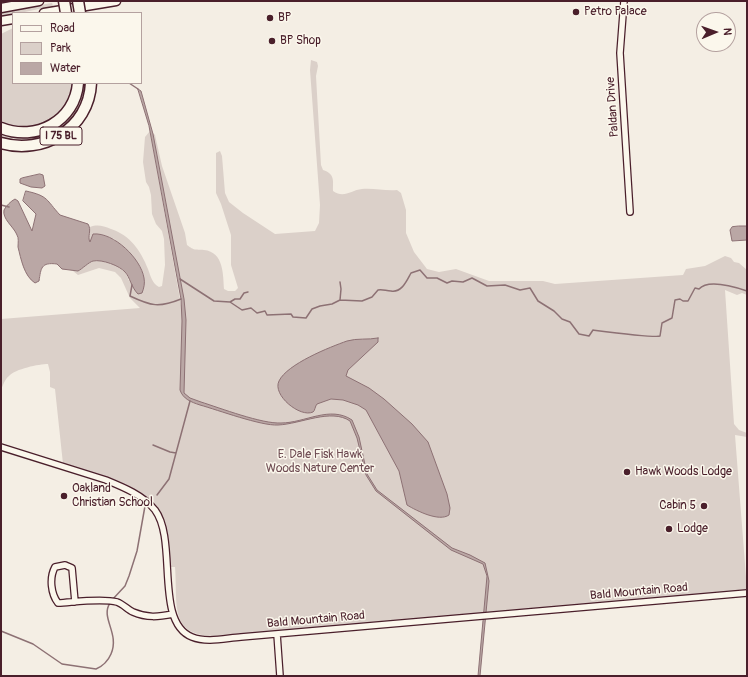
<!DOCTYPE html>
<html>
<head>
<meta charset="utf-8">
<style>
	body { margin:0 }
	#map { position:relative; width:748px; height:677px; overflow:hidden; background:#f4eee4; font-family:Pangolin,sans-serif }
	canvas { display:block }
	.frame { position:absolute; inset:0; border:2px solid #4a1f2b; pointer-events:none }
	.legend { position:absolute; left:12px; top:12px; width:130px; height:72px; box-sizing:border-box; background:#fbf7ec; border:1px solid #b4a19f; margin:0; padding:5px 7px; list-style:none; font-size:12px; color:#4a1f2b }
	.legend li { display:flex; align-items:center; gap:8px; height:20px }
	.legend b { width:20px; border:1px solid #b4a19f }
	.north { position:absolute; left:696px; top:12px; width:40px; height:40px; box-sizing:border-box; background:#fbf7ec; border:1px solid #b4a19f; border-radius:50%; rotate:88deg; font-size:11px; font-weight:700; line-height:16px; text-align:center; color:#4a1f2b }
	.north::after { content:''; display:block; margin:auto; width:14px; height:18px; background:#4a1f2b; clip-path:polygon(50% 0,100% 100%,50% 72%,0 100%) }
</style>
</head>
<body>
<div id="map">
<canvas width="748" height="677"></canvas>
<div class="frame"></div>
<ul class="legend">
<li><b style="height:5px;background:#fbf7ec"></b>Road</li>
<li><b style="height:11px;background:#dbd0c9"></b>Park</li>
<li><b style="height:11px;background:#baa7a5"></b>Water</li>
</ul>
<div class="north">N</div>
</div>
<script>
const c = document.querySelector('canvas').getContext('2d');
c.lineJoin = 'round';
function fill(path, color) { c.fillStyle = color; c.fill(path, 'evenodd'); }
function strokePath(path, color, width, dash) { c.strokeStyle = color; c.lineWidth = width; c.lineCap = dash ? 'butt' : 'round'; c.setLineDash(dash || []); c.stroke(path); }
function write(font, color, halo, rows, align = 'center') {
  c.font = font + ' Pangolin,sans-serif'; c.lineWidth = 3; c.setLineDash([]); c.textBaseline = 'middle'; c.strokeStyle = halo; c.fillStyle = color; for (const [text, x, y, turn = 0] of rows) {
    c.save(); c.translate(x, y); c.rotate((+turn || 0) * Math.PI / 180); c.textAlign = isNaN(turn) ? turn : align; if (halo) c.strokeText(text, 0, 0); c.fillText(text, 0, 0); c.restore();
  }
}
const green = new Path2D(`
	M52,3L53,6L1,17V12Z
	M13,28V83H73C68,119 34,137 1,123V34Z
	M311,60L317,62L318,66L316,76L321,165L323,170C335,174 333,180 333,191C344,199 351,190 362,189C374,188 385,191 397,190L401,193L406,210V233L414,252L427,269L439,272L456,269L489,281H543L555,284L683,275L686,269L705,266L725,256L731,258L734,262L739,263L747,270V295L742,293L737,295L725,290L734,424L739,430L747,433V437L735,435L747,590L221,636C168,638 178,607 175,567H170C169,554 170,540 166,527C154,484 100,475 63,464L55,389L50,387V372L48,364C39,364 15,369 9,376C5,379 3,385 1,390V319L140,308L130,298L121,278L115,272L99,268L78,275L73,271C82,271 84,265 92,261C99,258 123,267 126,274C128,276 128,280 130,282L115,239L93,235L90,243L89,242L90,227C98,224 103,226 111,229C130,235 141,251 148,269C151,277 152,283 159,287L162,286L165,265L164,239L162,231L156,224L152,214L151,195L149,187L146,182L143,162L145,137L150,131L181,305H184L151,131L155,135L162,166L185,233L187,245C195,251 194,249 204,250C224,252 223,275 224,289L228,291H235L238,288L231,265V235L221,204L216,193V153L220,151L222,156L225,193L229,202L243,213L275,234L315,231L319,223L320,205L310,70Z
	M82,83H88L82,107L67,127L32,143L1,140V133C27,143 60,135 74,109C78,102 80,91 82,83Z`);
const water = new Path2D(`
	M138,89L141,91L153,134L184,299L186,320L184,393L190,398L201,402C220,408 262,424 281,423C305,423 330,405 352,420L359,437L367,474L377,490L452,548L470,555L485,563L489,581L480,676H478L487,576L483,564L451,550L376,491L366,475L357,438L350,421C331,408 301,424 278,425C261,426 218,410 200,405C191,402 183,399 180,390L182,321L181,299L149,126Z
	M40,174L43,175L45,186L42,188L31,187L20,183V179L22,178Z
	M26,191C49,196 46,200 60,215L88,224C92,230 87,237 90,242L93,234C114,232 141,259 144,278C145,283 144,288 142,293L138,294C131,287 130,277 125,272C120,266 102,259 93,261C89,262 82,269 78,271L62,269L57,264C41,262 41,268 39,281L35,283C24,276 21,259 18,247C18,243 19,238 17,235C14,227 2,219 4,210C6,206 11,201 15,199L18,201L32,231L36,214L23,201Z
	M739,226H747V240L732,241L730,230L732,227Z
	M378,338V342L348,370L346,376L369,388L384,399L412,424L428,442L447,494L450,508L449,515C439,522 417,511 407,505L399,471L366,410L358,405L343,400L331,399L317,404C315,406 315,411 313,412C300,418 272,395 279,381C287,364 330,347 347,341C357,338 368,340 378,338Z`);
const stream = new Path2D(`
	M129,83L138,89
	M1,205L9,207
	M180,279L214,301L230,302L242,310L251,308L257,313L265,311L267,315L291,314L293,317L306,318L312,309L320,306L332,304L340,300L362,301L372,297L378,290C383,289 386,291 391,291C402,293 407,280 411,273L420,270L427,278H437L447,283L452,281L463,282L472,278L487,286L505,285L520,290L530,288L538,301L554,311L562,319L570,322L579,334L589,336L593,330C601,331 656,338 660,336L662,323L672,318L675,300L680,299L683,301H688L695,288L699,289C708,279 735,287 747,291
	M132,285L130,296C151,306 159,308 181,299
	M340,300L341,289L340,282
	M230,302L235,299H240L244,293L248,292
	M153,445L170,452L176,453
	M157,495L169,479L190,401
	M112,600L125,586L129,576L137,551L145,506
	M1,631L33,644L62,664L96,669C103,666 108,661 111,654C120,633 100,618 110,603`);
const street = new Path2D(`
	M624,1L620,53L630,212
	M1,447L106,480C123,487 143,495 155,510C178,541 154,622 192,637C207,643 226,638 241,637L747,593
	M75,602L72,568L65,565L55,567C49,578 51,594 58,603C75,602 102,598 117,602C123,604 128,610 133,612C147,618 158,617 173,614
	M277,634L280,676`);
const primary = new Path2D(`
	M1,8L39,1
	M44,13L116,1
	M1,21L13,19`);
const highway = new Path2D(`
	M1,128C36,142 75,121 78,83
	M1,143C43,155 89,129 91,83`);
const highwayBridge = new Path2D(`
	M64,1L66,13
	M78,1L80,13`);
const markers = [
	[576,12,4,"#4a1f2b"],
	[270,18,4,"#4a1f2b"],
	[272,41,4,"#4a1f2b"],
	[627,472,4,"#4a1f2b"],
	[64,496,4,"#4a1f2b"],
	[704,506,4,"#4a1f2b"],
	[669,529,4,"#4a1f2b"]
];
const shields = [
	[61,136,42]
];
const shieldNames = [
	["I 75 BL",61,136]
];
const poiNames = [
	["Petro Palace",584,12],
	["BP",278,18],
	["BP Shop",280,41],
	["Hawk Woods Lodge",635,472],
	["Oakland",72,489],
	["Christian School",72,503],
	["Cabin 5",696,506,"right"],
	["Lodge",677,529]
];
const streetNames = [
	["Paldan Drive",613,107,-94],
	["Bald Mountain Road",639,592,-5],
	["Bald Mountain Road",316,620,-5]
];
const parkNames = [
	["E. Dale Fisk Hawk",320,455],
	["Woods Nature Center",320,469]
];
fill(green, '#dbd0c9');
fill(water, '#baa7a5');
strokePath(water, '#8d7174', 1);
strokePath(stream, '#8d7174', 1.5);
strokePath(street, '#4a1f2b', 8);
strokePath(primary, '#4a1f2b', 11);
strokePath(highway, '#4a1f2b', 13);
strokePath(street, '#fbf7ec', 5.5);
strokePath(primary, '#fbf7ec', 8);
strokePath(highway, '#fbf7ec', 10);
strokePath(highwayBridge, '#4a1f2b', 13, []);
strokePath(highwayBridge, '#fbf7ec', 10);
for (const [x, y, r, color] of markers) { const dot = new Path2D(); dot.arc(x, y, r, 0, 2 * Math.PI); c.fillStyle = color; c.fill(dot); strokePath(dot, '#fbf7ec', 1.5); }
for (const [x, y, w] of shields) { const box = new Path2D(); box.roundRect(x - w / 2, y - 9, w, 18, 3); c.fillStyle = '#fbf7ec'; c.fill(box); strokePath(box, '#4a1f2b', 1); }
write('bold 11px', '#4a1f2b', null, shieldNames);
write('12px', '#4a1f2b', '#fbf7ec', poiNames, 'left');
write('12px', '#4a1f2b', '#fbf7ec', streetNames);
write('12px', '#6e4b52', '#fbf7ec', parkNames);
</script>
</body>
</html>
